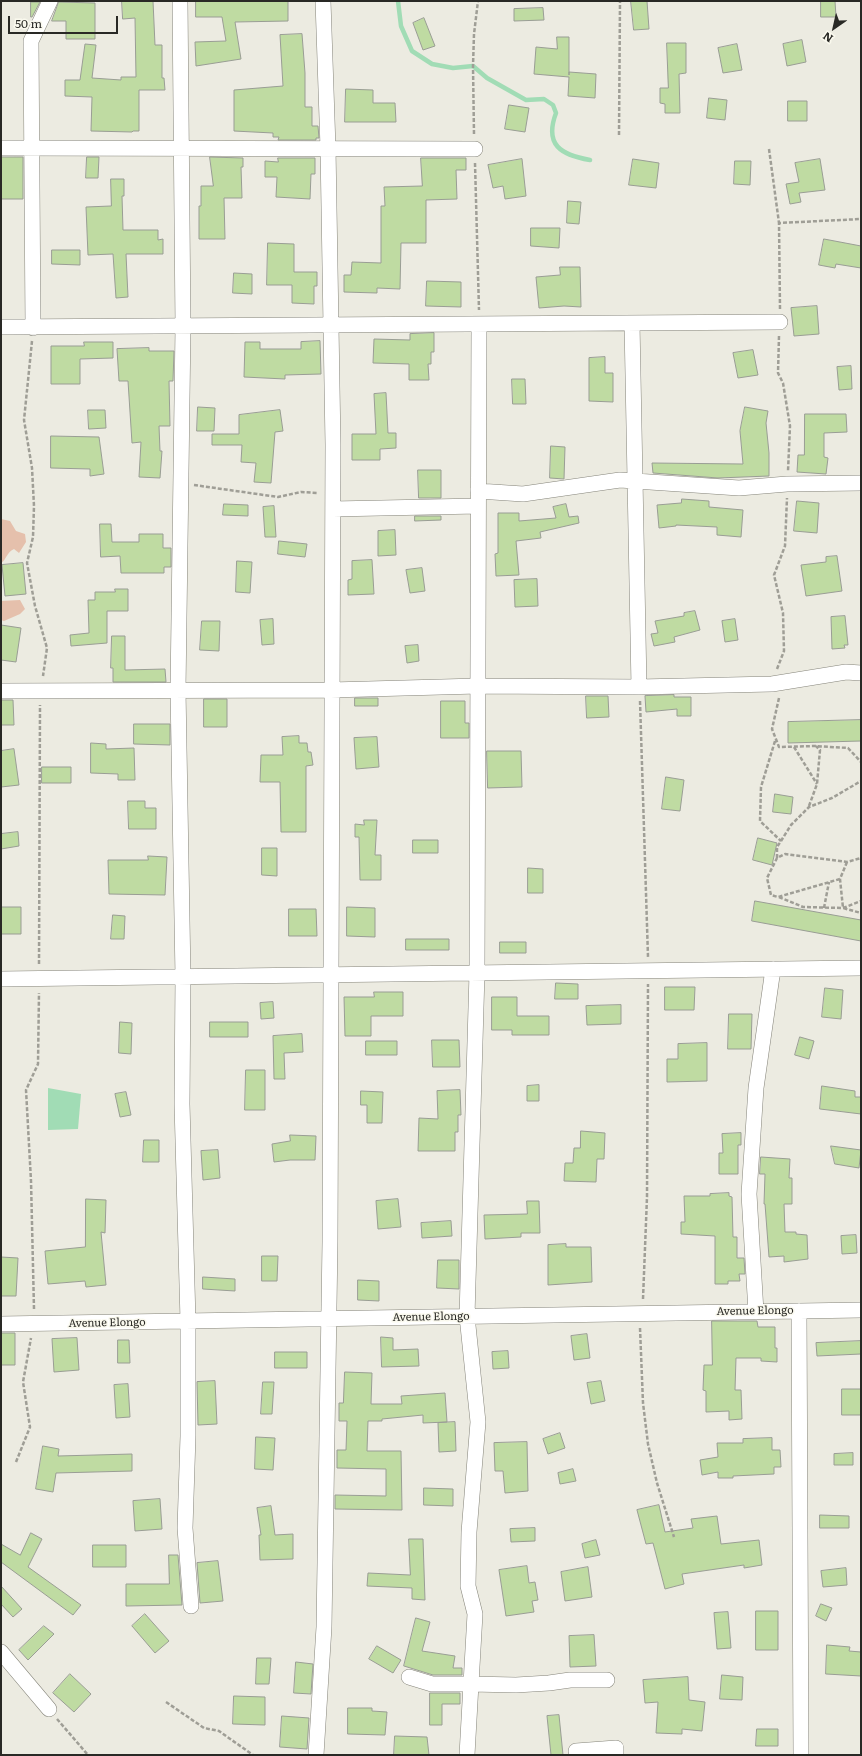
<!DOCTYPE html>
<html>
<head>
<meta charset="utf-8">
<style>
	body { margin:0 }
	#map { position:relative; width:862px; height:1756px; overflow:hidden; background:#ecebe1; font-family:Literata,serif }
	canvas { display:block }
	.frame { position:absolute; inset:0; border:2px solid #292925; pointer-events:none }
	.north { position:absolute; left:814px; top:8px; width:40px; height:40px; -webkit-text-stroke:3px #faf9ee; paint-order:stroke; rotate:214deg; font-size:11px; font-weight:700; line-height:16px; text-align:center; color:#292925 }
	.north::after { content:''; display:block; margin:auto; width:14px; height:18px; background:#292925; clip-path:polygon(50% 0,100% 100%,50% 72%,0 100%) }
	.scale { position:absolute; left:8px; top:16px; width:110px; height:18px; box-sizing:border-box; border:2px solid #292925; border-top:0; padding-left:5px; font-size:12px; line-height:14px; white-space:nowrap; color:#292925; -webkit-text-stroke:3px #faf9ee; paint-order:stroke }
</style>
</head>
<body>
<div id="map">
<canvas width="862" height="1756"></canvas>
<div class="frame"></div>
<div class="north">N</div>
<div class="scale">50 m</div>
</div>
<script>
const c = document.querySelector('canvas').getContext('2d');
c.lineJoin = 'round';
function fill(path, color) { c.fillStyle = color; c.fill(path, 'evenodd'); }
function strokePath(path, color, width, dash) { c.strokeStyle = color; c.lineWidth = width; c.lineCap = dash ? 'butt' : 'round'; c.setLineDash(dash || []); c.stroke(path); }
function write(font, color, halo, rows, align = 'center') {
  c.font = font + ' Literata,serif'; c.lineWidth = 3; c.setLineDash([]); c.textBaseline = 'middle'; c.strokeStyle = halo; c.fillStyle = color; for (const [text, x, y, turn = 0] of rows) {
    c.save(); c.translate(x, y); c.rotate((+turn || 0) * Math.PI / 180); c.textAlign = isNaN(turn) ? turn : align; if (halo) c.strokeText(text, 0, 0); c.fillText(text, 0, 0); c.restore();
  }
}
const green = new Path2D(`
	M1,519L10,521L16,531L25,534L26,542L19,553L14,549C6,553 7,559 1,563Z
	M20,600L25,609L20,614L4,621L1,620V601Z`);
const water = new Path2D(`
	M48,1088L81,1094L78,1129L48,1130Z`);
const stream = new Path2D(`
	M398,1L401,26L412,51L432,64L453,68L473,66L487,78L526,100L544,99L553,105L556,113C544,145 561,155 590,160`);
const building = new Path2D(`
	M122,1H153L155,45H162V78H164L165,90H139V131H133L132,132L91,131L92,97L65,96V80H80L85,44L96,45L92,78L121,80V77H136L135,18L123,19Z
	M196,1H288V21L235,22L241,59L196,66L195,42L226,41L222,17H196Z
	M631,1H647L649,29L634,30Z
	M821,1H835L836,17H821Z
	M31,2H40L32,17H31Z
	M59,2L95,3V39H66V21H52Z
	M543,8L544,20L514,21V9Z
	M424,18L435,46L423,50L413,23Z
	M302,34L305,73V107H312V126H318L319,138H316V140H278L279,137H273V133L234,131V90L283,86L280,35Z
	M557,37H569V75V72L596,74L595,98L568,96L569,77L534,74L536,47L557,49Z
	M802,40L806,62L787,66L783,44Z
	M667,43H686V73L679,74L680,113H665V104L660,103V88H668Z
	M737,44L742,70L723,73L718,48Z
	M346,89L373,90V103H395L396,122H345Z
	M709,98L727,100L725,120L707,118Z
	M788,101H807V121H788Z
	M509,105L529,108L525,132L505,129Z
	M1,157H23V199H1Z
	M87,157H99L98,178H86Z
	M210,157L243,158V167H241L242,198H224L225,239H199V206H201V186H213Z
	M278,158H315V174H311L310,199L276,197L277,177H265V161L278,162Z
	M421,158H466V170H456L457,199L426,200V243H401L400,289L377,288V293L344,292V275H351L352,262L381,263V206H385L384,187L422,186Z
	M522,159L526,196L505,199L503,186L493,188L488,165Z
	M633,159L659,163L656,188L629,185Z
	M820,159L825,190L799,193L801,202L790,204L786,184L799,182L795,163Z
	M735,161H751L750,185L734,184Z
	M111,179H124V196H122L123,230H158V240L163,239V254H126L128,297L116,298L113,254L88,255L86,207L111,206Z
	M568,201L581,202L579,224L567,223Z
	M531,228H560L559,248L531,246Z
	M824,239L861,246V268L836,264L835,268L819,265Z
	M268,243L294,244V272H317V286H314V304L292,303V285H267Z
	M52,250H80V265L52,264Z
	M560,267H580L581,307L564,306L539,308L536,277L560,275Z
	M234,273L252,274V294L233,293Z
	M427,281L461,282V307L426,306Z
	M817,306L819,334L794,336L791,308Z
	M434,333V352H431V364H428L429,380H409V364L373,363L374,339L410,340V334Z
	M320,341L321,374L285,375V379L244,377L245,342H260V349H301V342Z
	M84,342H113V358L80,359V384H51V346H84Z
	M149,348V351H174L173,381H169L170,426H159L160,451H162L160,478L139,477L141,442L132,443L128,381H119L117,349Z
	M753,350L758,375L738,378L733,353Z
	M605,357V373H613V402L589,401V358Z
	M851,366L852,389L839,390L837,367Z
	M512,379H525L526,404H513Z
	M386,393L388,433H396V448L380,449V460H352V434H376L374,394Z
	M198,407L215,408L214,431H197Z
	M745,407L768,411L766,423L769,453V476L718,478L653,473L652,463L743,464L740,431Z
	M88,410H105L106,428L89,429Z
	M280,410L283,431L275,432L271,483L254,482L256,463L241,462L242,445H212V434H239V415Z
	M805,414H846L847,432L824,433V457L828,458L826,474L797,472L798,455H804Z
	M51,436L99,437L104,474L90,476V469L51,468Z
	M551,446L565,447L564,479L550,478Z
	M418,470H441V498H419Z
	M682,499L709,501V507L743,510L741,537L717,535V527L676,525V526L659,528L657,505L681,503Z
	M797,501L819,503L817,533L794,531Z
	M224,504L248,505V516L223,515Z
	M566,504L569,517L578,516L579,523L540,532L541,538L516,541L519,575L496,576L495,554L498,553V513H519V521L556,518L553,507Z
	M274,506L276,537H265L263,507Z
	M415,516H441V520L415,521Z
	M100,524H111L112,542H139V534H163V548H171V567H164V573H121L120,556L101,557Z
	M395,530L396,555L378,556V531Z
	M279,541L307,544L305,557L278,554Z
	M837,556L842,591L806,596L801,565L826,562V557Z
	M372,560L374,594L348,595V580L352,579V561Z
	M237,561L252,562L250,593L236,592Z
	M23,563L26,594L5,596L2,565Z
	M422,568L425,591L410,593L406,570Z
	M537,579L538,606L515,607L514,580Z
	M115,589H128V611H107V643L71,646L70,635L89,633L88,600H95V592H115Z
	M695,611L700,630L674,637L675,642L654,646L651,634L658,633L655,621L684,616V613Z
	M845,616L848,645H844L845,648L832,649L831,617Z
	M273,619L274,644L262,645L260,620Z
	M735,619L738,640L725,642L722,621Z
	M202,621H220L219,651L200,650Z
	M1,625L21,628L16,662L1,660Z
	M112,636H125V670L165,669L166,682H113V668H111Z
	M418,645L419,661L407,663L405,646Z
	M674,695V697H691V716H677V709L646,712L645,696Z
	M586,696H608L609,717L587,718Z
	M355,698H378V706H355Z
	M204,699H227V727H204Z
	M1,700H13L14,725H1Z
	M441,701H465V723H469V738H441Z
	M861,720V741L788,743V722Z
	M134,724H170V745L134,744Z
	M299,736V743H307L308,752H311L313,765L306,766V832H281L280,782H260L261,755H283L282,737Z
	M377,737L379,767L356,769L354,738Z
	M91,743L106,744V749L134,748L135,780H118V774L91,773Z
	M14,749L19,785L1,787V751Z
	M487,751H521L522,787L488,788Z
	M42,767H71V783H42Z
	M666,777L684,780L680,811L662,809Z
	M775,794L793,797L791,814L773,812Z
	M128,801H145V808H156V829H129Z
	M364,820H377L375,855H381V880H360L359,837H355V824L364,825Z
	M18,832L19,846L1,849V834Z
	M758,838L777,843L772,865L753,860Z
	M413,840H438V853H413Z
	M262,848H277V876L262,875Z
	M148,856L167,857L165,895L109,894L108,860H148Z
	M528,868L543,869V893H528Z
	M755,901L861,920V941L752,921Z
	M1,907H21V934H1Z
	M347,907L375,908V937L347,936Z
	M289,909H316L317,936H289Z
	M113,915L125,916L124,939H111Z
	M406,939H449V950H406Z
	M500,942H526V953H500Z
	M556,983L578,984V999H555Z
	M665,987H695L694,1010H665Z
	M825,988L843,990L841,1019L822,1017Z
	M374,992H403V1016H371V1036H345L344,997H374Z
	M492,997H517V1016H549V1035H512V1030H492Z
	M273,1002L274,1018L261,1019L260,1003Z
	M621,1005V1024L587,1025L586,1006Z
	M729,1014H752L751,1049H728Z
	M120,1022L132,1023L131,1054L119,1053Z
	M210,1022H248V1037H210Z
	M302,1034L303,1052L284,1053L285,1079H274L273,1036Z
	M800,1037L814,1041L809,1059L795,1055Z
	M432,1040H459L460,1067H433Z
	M366,1041H397V1055H366Z
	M707,1043V1081L667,1082V1059H678V1044Z
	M246,1070H265V1110H245Z
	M539,1085V1101H527V1086Z
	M822,1086L855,1091V1097H861V1114L820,1109Z
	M460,1090L461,1115H458V1132H455V1151H418L419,1118L438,1119L437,1091Z
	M361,1091L383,1092L382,1123H367V1105H361Z
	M126,1092L131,1115L120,1117L115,1094Z
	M581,1131L605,1133L604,1159H597L596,1182L564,1181L565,1163H573L574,1148H580Z
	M741,1133V1145H738V1174H719V1153H723L722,1134Z
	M290,1135L316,1136L315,1160H290L274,1162L272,1144L290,1141Z
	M144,1140H159V1162H143Z
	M831,1146L861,1150L859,1168L835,1164Z
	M218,1150L220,1178L203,1180L201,1151Z
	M761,1157L790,1159L789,1178H792V1204H784L785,1232H796V1234L807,1235L808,1259L784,1262V1256L769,1257L765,1204H764L765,1174H760Z
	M729,1193V1196L732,1197L733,1237H737V1258H744L745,1274H739L740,1281H728V1284H715V1236L681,1234V1222H685L684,1196H710V1194Z
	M86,1199L106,1200L105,1233L101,1232L106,1285L86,1287L85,1281L48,1284L45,1251L85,1247Z
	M398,1199L401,1227L378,1229L376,1201Z
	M527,1201H539L540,1233H521V1237L485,1239L484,1215L527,1214Z
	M451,1221L452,1236L422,1238L421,1223Z
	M856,1235L857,1253L842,1254L841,1236Z
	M566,1244V1247H591L592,1282L548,1285V1245Z
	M262,1256H278L277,1281H262Z
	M1,1257L18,1258L16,1296H1Z
	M438,1260H459V1289L437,1288Z
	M203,1277L235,1279V1291L203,1289Z
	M358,1280L379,1281V1301L358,1300Z
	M712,1321H757L758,1327H775V1348H777V1362L761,1361V1358H736L735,1390H741L742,1419L729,1420V1411L706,1412V1391L703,1390L704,1365H712Z
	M1,1333H15V1365H1Z
	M587,1334L590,1358L574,1360L571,1336Z
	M381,1337L393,1338V1350L418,1349L419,1366L382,1367Z
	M77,1338L79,1370L54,1372L52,1339Z
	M118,1340H129L130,1363H118Z
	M861,1341V1354L817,1356L816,1343Z
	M508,1351L509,1368L493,1369L492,1352Z
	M275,1352H307V1368H275Z
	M345,1372L372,1373L371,1404H402L401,1396L445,1393L447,1422L423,1423V1415L382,1419V1421H368L367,1451H401L402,1510L335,1509V1495L386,1496V1469L337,1468V1450H346L347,1421H339V1403H343Z
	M215,1381L217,1424L198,1425L197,1382Z
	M601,1381L605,1401L591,1404L587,1383Z
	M263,1382H274L272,1414H261Z
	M128,1384L130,1417L116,1418L114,1385Z
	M842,1389H861V1415H842Z
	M455,1422L456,1451L439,1452L438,1423Z
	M560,1433L565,1448L548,1454L543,1439Z
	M256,1437L275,1438L273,1470L255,1469Z
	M772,1438V1450H780L781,1467H774V1474L733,1476V1478H718V1472L702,1475L700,1460L718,1457L717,1443H743V1439Z
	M527,1442L528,1491L505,1493L503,1471H495L494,1443Z
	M43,1446L59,1449L58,1456L132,1454V1471L56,1473L53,1492L36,1489Z
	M853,1453V1465H834V1454Z
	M573,1469L576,1481L560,1484L558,1473Z
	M424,1488L453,1489V1506L424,1505Z
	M160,1499L162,1529L135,1531L133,1501Z
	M659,1505L665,1532L693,1528L691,1519L717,1516L721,1544L759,1540L762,1565L744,1568V1565L682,1574L684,1584L665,1589L653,1543L646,1544L637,1510Z
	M271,1506L275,1535L293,1534V1559L260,1560L259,1535H261L257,1508Z
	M820,1515L849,1516V1528H820Z
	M535,1528V1541L511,1542L510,1529Z
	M31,1533L42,1539L28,1567L81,1605L73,1615L1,1562V1544L20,1555Z
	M409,1539H423L425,1600L412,1599V1588L367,1586L368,1573L410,1575Z
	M596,1540L600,1555L585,1558L582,1544Z
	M93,1545H126V1567H93Z
	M169,1555H178L182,1605L126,1606V1584H169Z
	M218,1561L223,1601L200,1603L197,1563Z
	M527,1566L529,1583L535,1582L538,1600L532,1601L534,1612L506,1616L499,1570Z
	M588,1567L592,1597L565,1601L561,1572Z
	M846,1568L847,1585L823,1587L821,1571Z
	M1,1586L22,1609L13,1617L1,1604Z
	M821,1604L832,1608L826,1621L816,1616Z
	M756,1611H778V1650H756Z
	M728,1612L731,1648L717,1649L714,1613Z
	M145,1614L169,1641L155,1653L132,1626Z
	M416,1618L430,1622L422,1651L455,1656L453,1668H462V1675H433L404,1666Z
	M44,1626L54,1634L28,1660L19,1650Z
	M594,1635L596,1666L570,1667L569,1636Z
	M827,1645L850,1647L849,1651L861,1652V1676L826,1674Z
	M377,1646L401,1660L393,1673L369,1659Z
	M257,1658H271L269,1684H256Z
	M296,1662L313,1664L311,1694L294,1693Z
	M70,1674L91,1694L74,1712L53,1693Z
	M722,1675L743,1677L742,1700L720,1699Z
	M688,1677L689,1700L705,1702L702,1731L682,1729V1734L656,1733L658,1702L645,1703L643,1680Z
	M430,1693H460V1704H442V1725H430Z
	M234,1696L265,1697V1725L233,1724Z
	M348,1708H372V1711L387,1712L385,1735L348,1734Z
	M559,1715L563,1755H551L547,1716Z
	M282,1716L309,1718L307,1749L280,1747Z
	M757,1729H778V1746H756Z
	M395,1736L427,1737L429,1755H394Z`);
const path = new Path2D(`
	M474,134L473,66L474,34L478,1
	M619,135L620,1
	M769,149L779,223
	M475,163L479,310
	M780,309L779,223L861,219
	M779,336L778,373L783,383L790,426L788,471
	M32,341L24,420L32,468L34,506L33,537L27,563L35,606L47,648L43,676
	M194,485L278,497L301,492L318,493
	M777,669L784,651L783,613L774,575L785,546L787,498
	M779,698L772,729L779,747L815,746L848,748L861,762
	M640,701L648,957
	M775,741L761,787L760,821L781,841
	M794,747L817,784
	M809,806L817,784L820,750L816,746
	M777,858V847L781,841L791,825L809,807L832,798L861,781
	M847,862L840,879L843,908L861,913
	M840,879L778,897L771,895L767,878L777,858L785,854L847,862L861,858
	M779,897L803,907L843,908L861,901
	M824,908L829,882
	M39,964L40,705
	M643,1299L647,1197L648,984
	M34,1309L31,1181L26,1090L38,1064L39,993
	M640,1328L643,1403L648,1444L657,1483L674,1537
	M16,1462L30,1427L23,1382L31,1338
	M166,1702L204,1728L219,1731L253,1755
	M57,1719L88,1755`);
const minor = new Path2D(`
	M180,1L183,327L178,690L183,977L182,1104L188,1321V1436L185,1528L191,1606
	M1,148L475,149
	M632,323L639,687
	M1,327L780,322
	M33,328L31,41L50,1
	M478,491L523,494L620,480L739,488L787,484L861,483
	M333,509L478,506
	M1,691L331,690L478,686L639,687L772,684L846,672L861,673
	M1,979L861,968
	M799,1311L801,1755
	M756,1312L749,1194L756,1088L773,969
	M1,1324L861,1310
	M1,1652L49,1709
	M409,1677L432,1684H471L475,1614L468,1586L469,1532L478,1422L467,1316L477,973L479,325
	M576,1751L616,1748V1755
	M316,1755L324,1627L330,1242L333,445L328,148L323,1
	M467,1755L471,1684L516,1685L549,1683L570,1680H607`);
const streetNames = [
	["Avenue Elongo",755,1311,-1],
	["Avenue Elongo",431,1317,-1],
	["Avenue Elongo",107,1323,-1]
];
fill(green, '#e5c0ac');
fill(water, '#a1dcb5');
strokePath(stream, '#a1dcb5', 4.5);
fill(building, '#bfdba2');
strokePath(building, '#999d94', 1);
strokePath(minor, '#85847a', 16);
strokePath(path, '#9f9e96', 2.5, [4, 2]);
strokePath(minor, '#fff', 15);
write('11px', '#292925', '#faf9ee', streetNames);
</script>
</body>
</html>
